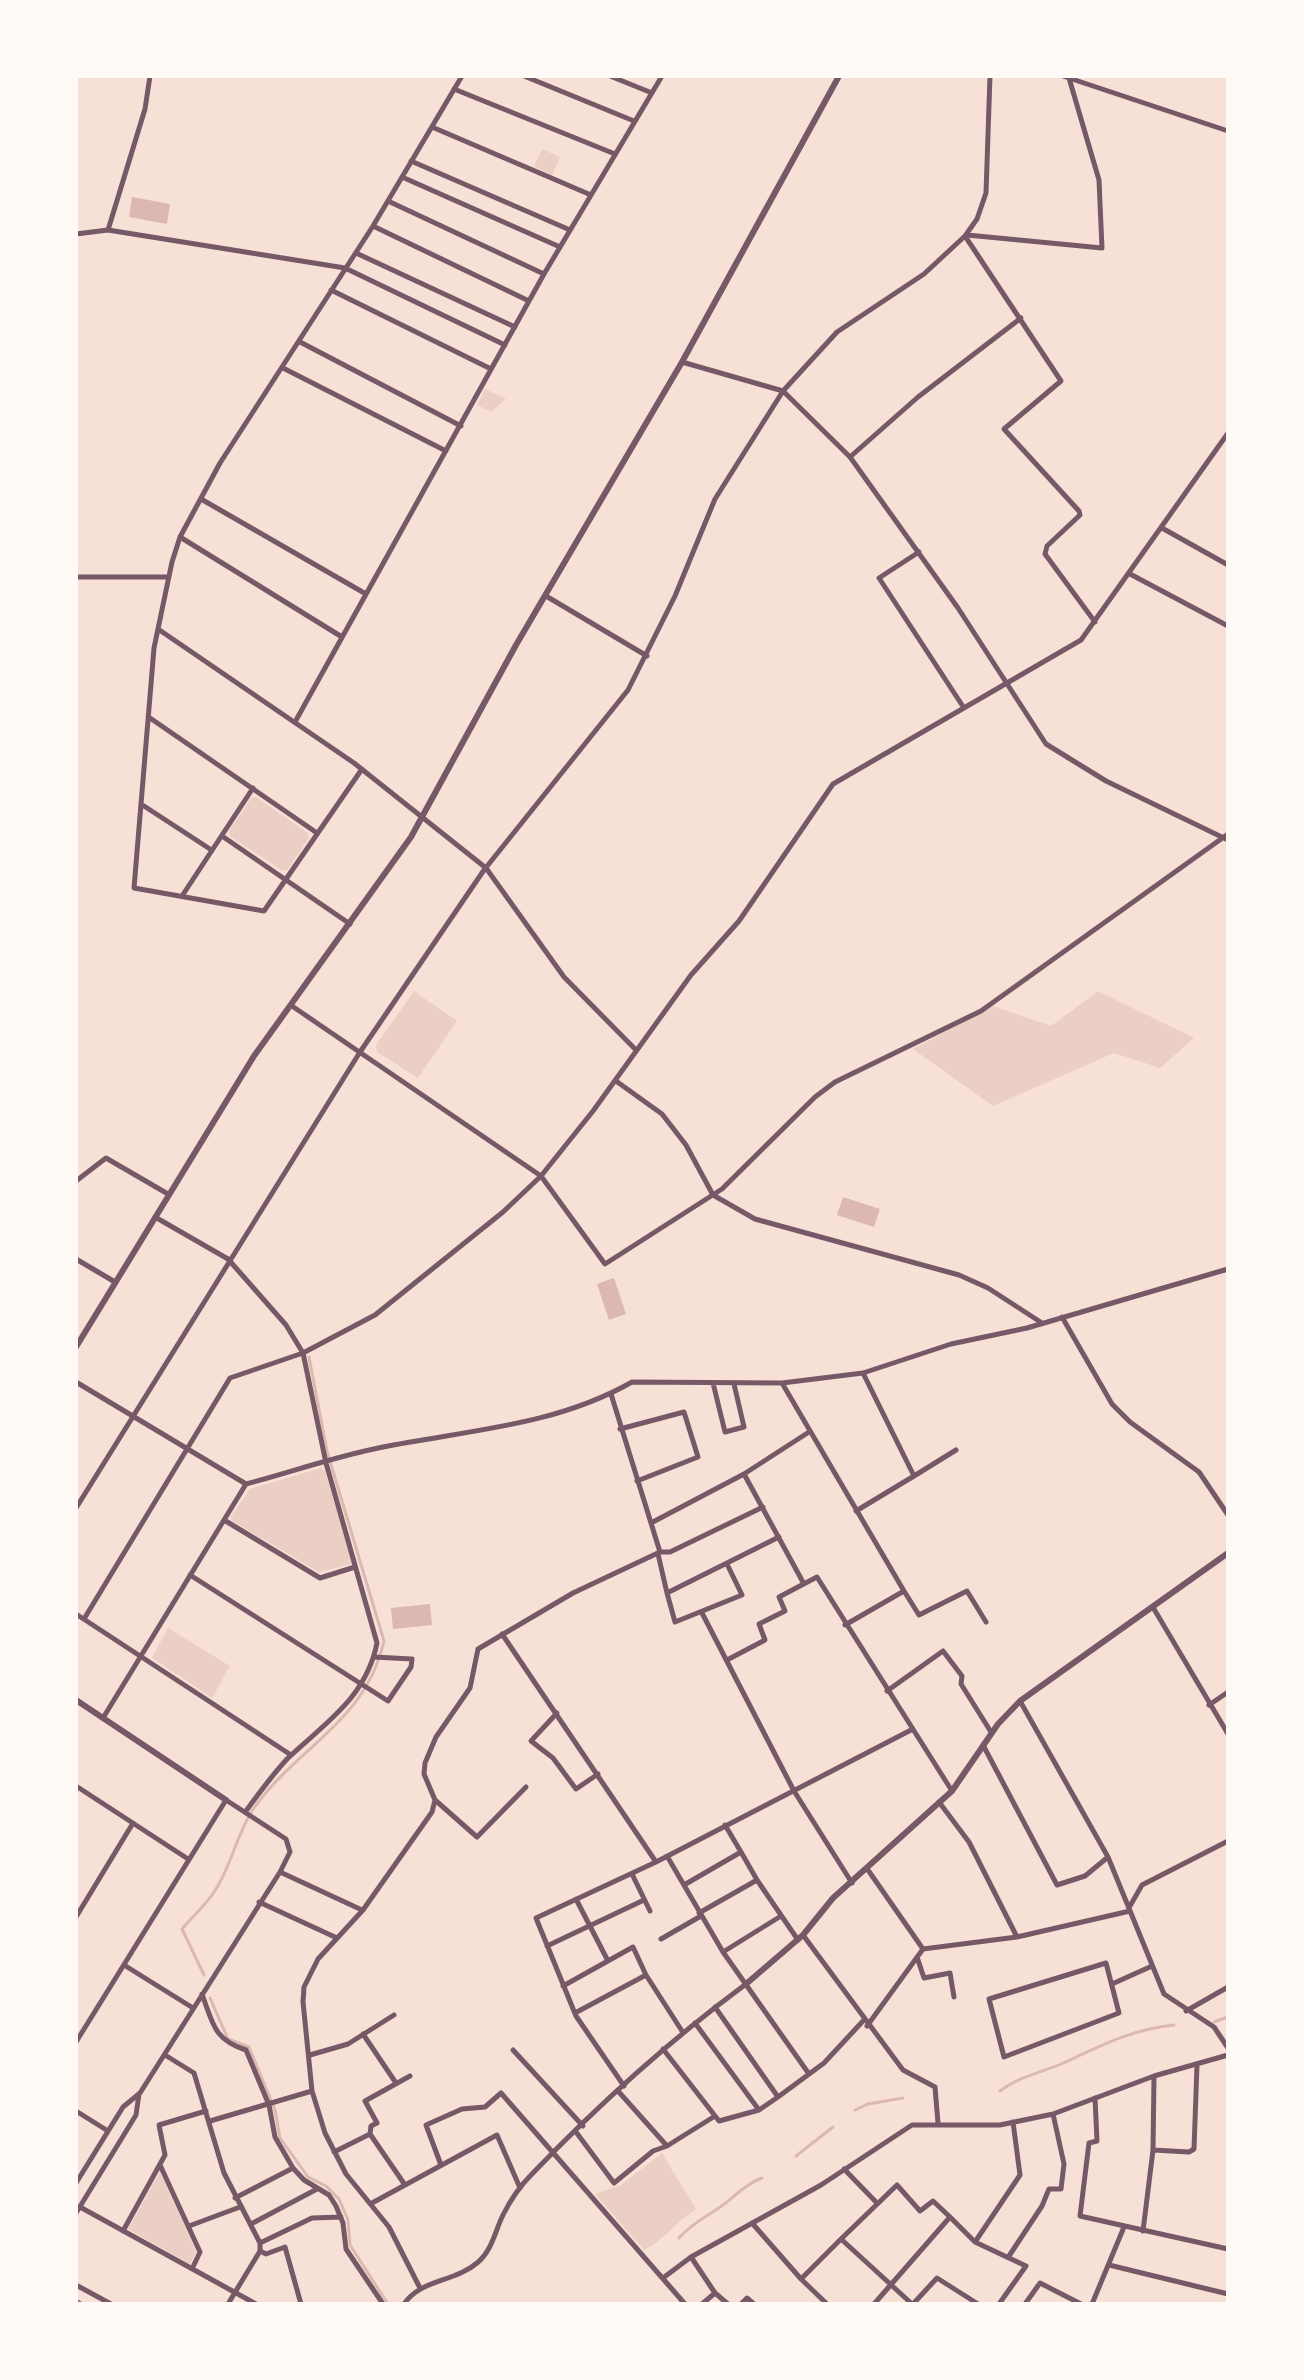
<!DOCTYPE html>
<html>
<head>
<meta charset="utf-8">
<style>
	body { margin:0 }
	#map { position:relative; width:1304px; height:2380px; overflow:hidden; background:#f7e1d7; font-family:"Zilla Slab",serif }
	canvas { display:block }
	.frame { position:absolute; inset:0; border:78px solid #fffaf5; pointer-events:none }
</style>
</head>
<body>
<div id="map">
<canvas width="1304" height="2380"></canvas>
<div class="frame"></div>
</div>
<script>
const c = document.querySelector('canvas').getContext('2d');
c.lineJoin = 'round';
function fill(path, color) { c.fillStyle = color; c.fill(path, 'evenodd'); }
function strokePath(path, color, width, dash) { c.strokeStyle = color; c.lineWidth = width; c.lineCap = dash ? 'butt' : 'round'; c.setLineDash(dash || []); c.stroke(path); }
const green = new Path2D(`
	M542,149L560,157L552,175L534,167Z
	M485,389L506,399L491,412L477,405Z
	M256,797L308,833L309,838L287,870H281L230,836L229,831L251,798Z
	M414,991L457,1021L418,1078L377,1052L376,1045Z
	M1098,991L1194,1038L1160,1068L1114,1053L993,1106L913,1049L993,1006L1051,1026Z
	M321,1468L325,1471L352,1564L319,1572L232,1521L231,1516L250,1489Z
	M168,1628L230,1666L212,1698L152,1658Z
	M662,2153L696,2209C676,2222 664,2240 644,2250L595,2194L621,2185Z
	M160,2172L196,2251L190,2264L128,2229Z`);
const water = new Path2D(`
	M132,197L170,204L167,224L129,217Z
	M843,1197L880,1209L874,1227L837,1215Z
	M614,1278L626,1314L609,1320L597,1284Z
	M430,1604L432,1625L393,1629L391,1608Z`);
const stream = new Path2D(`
	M204,1975L182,1929C192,1917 206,1905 214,1892C232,1866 236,1834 254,1808C299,1745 365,1723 384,1641L327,1451L309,1357
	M210,1998L228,2039L249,2047L275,2110L280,2138L308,2177L326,2186L339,2199L348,2220L350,2245L388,2304
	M1214,2022L1228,2017
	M1000,2091C1021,2075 1045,2072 1068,2061C1104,2044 1134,2029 1174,2025
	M855,2110L868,2104L903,2098
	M796,2156L833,2127
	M679,2238C692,2223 705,2218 720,2207C735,2197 745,2184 762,2178`);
const minor = new Path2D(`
	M524,76L634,121
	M610,76L652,93
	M1063,76L1228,131
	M454,89L615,154
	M432,127L591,195
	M411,161L570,230
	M402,177L560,247
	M388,201L544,274
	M373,226L529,301
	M108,230L145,109L150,76
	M76,234L108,230L345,268L505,345
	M967,235L1102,248L1099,180L1069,78
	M965,236L1061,381L1004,429L1079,511L1080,515L1047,546L1045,554L1095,622
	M356,253L515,327
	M331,290L491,369
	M300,342L461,426
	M682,362L783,391L850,457L958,608L1046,744L1106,781L1228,840
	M283,368L446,451
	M850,457L918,397L1021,318
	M201,499L366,594
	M1162,528L1228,565
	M180,537L342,637
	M919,552L879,578L964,708
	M1130,574L1228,626
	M76,577H168
	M546,596L647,656
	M158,629L354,763L486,868L564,977L635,1049
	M150,718L317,833
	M295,722L544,274L662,76
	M362,769L264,911L134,888L154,648L172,562L180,537L220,463L373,226L462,76
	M144,806L210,849
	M222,836L350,924
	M182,896L253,788
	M292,1006L541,1176L605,1264L722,1189L815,1097L835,1082L981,1011L1228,834
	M616,1081L662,1114L686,1145L713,1195L755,1219L959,1275L988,1288L1042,1323
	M76,1181L106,1158L168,1194
	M155,1217L228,1259L286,1325L303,1353L326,1463L377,1643C366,1698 325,1723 288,1758C272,1775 259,1793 246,1811
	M76,1259L115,1282
	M1062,1317L1112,1404L1130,1422L1199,1472L1228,1515
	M76,1382L246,1484
	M713,1383L725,1432L744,1427L734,1384
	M782,1383L904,1591L845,1625
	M620,1429L684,1412L698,1457L637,1481
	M744,1474L809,1432
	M914,1476L956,1450
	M76,1508L360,1052L484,870L628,690L675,596L715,499L783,391L837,332L924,274L965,236L977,219L986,193L990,76
	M856,1511L914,1476L863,1373
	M224,1520L320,1578L355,1567
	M651,1523L744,1474L804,1584
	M660,1552H670L763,1507
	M658,1554L667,1593L779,1537
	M190,1575L388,1701L411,1667L412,1659L374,1657
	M904,1591L919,1615L967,1591L986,1622
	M667,1593L675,1622L742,1595L727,1564
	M1154,1609L1228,1734
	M702,1613L794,1791L852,1883
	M76,1614L291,1755
	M84,1619L230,1378L303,1353L375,1315L503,1212L541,1176L593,1111L691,975L739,921L833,784L1081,640L1228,433
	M502,1634L656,1862
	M727,1660L765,1640L759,1624L785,1611L779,1597L817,1577L952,1791
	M887,1691L943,1651L962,1676L961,1684L991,1732
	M1020,1701L1108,1857L1164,1994L1214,2027L1228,2048
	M1209,1705L1228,1692
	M557,1713L531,1741L553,1758L576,1789L598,1774
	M103,1718L246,1484C291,1472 337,1456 383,1447C468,1430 555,1426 632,1382L782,1383L863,1373L951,1344L1027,1328L1228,1269
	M983,1745L1057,1885L1085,1876L1108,1857
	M76,1786L188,1859
	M435,1800L477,1837L526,1787
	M939,1802L969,1842L1017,1937L1130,1911
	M725,1825L741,1852
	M667,1856L723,1952L809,2074
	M868,1870L923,1949
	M280,1872L362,1910
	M632,1874L650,1911
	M757,1880L798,1940
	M684,1885L741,1852L757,1880L699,1913
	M576,1899L608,1961
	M259,1902L337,1938
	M1130,1906L1142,1885L1228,1841
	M76,1917L133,1823
	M803,1935L903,2070L935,2087L938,2123
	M661,1939L701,1916
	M547,1946L644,1900
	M723,1952L781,1916
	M917,1957L924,1978L950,1973L954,1997
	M1106,1963L1119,2013L1004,2057L989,1999Z
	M124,1965L193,2008
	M1112,1984L1152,1966
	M563,1986L633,1947L646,1975L682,2031
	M202,1994C213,2024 214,2040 246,2050L269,2105L275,2137L293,2168L304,2180L329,2195L336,2206L343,2223L346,2249L383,2304
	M715,2007L778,2097L824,2063L863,2021
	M1186,2011L1228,1987
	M575,2013L646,1975
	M695,2023L759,2110
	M867,2026L923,1949L1017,1937
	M363,2034L396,2083
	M76,2042L226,1800L286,1839L290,1852L280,1872L140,2093L123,2107L76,2183
	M663,2049L719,2121L759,2110L778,2097
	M513,2050L583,2126
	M165,2055L194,2073L224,2173L260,2243V2251L228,2304
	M310,2055L348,2044L394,2015
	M624,2086L576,2016L536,1918L656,1862L911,1730
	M618,2091L667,2146L715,2116
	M1095,2098L1097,2141L1089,2143L1080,2216L1228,2249
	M76,2111L108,2131
	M210,2121L312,2091
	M576,2132L614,2183L653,2151L667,2146
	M370,2134L371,2126L377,2123L365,2101L410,2076
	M1153,2150L1189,2152L1194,2149L1197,2065
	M334,2152L370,2134L405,2185
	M160,2165L200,2252L192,2269
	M441,2165L426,2125L462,2109L485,2107L501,2093L685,2304
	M844,2169L876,2202
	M235,2198L293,2168
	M372,2203L497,2135L520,2188
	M80,2207L256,2304
	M76,2213L136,2115L139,2094
	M752,2223L801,2279L841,2239L912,2304
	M251,2224L317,2189
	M189,2226L240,2207
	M123,2231L165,2155L159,2125L206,2111
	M1143,2231L1153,2150L1154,2076
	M841,2239L897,2185L920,2211L933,2201L950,2217
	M975,2242L1020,2175L1013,2122
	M260,2243L312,2218L341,2217
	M260,2251L266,2254L285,2247L301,2304
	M1009,2256L1042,2206L1049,2189H1061L1064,2164L1053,2114
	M1109,2265L1228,2294
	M663,2278L691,2257
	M801,2279L827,2304
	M76,2285L111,2304
	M420,2288L389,2227L346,2174L325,2133L312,2091L303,2002L304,1987L318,1959L363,1910L432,1812L435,1800L424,1774L425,1763L436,1737L470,1688L478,1649L573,1593L660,1552L611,1394
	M715,2293L728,2304
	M404,2304C421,2279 455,2282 477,2263C492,2251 495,2231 503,2215C510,2201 520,2186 531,2175C597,2106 669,2041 746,1984
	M702,2304L715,2293L691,2257L821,2185L912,2125H1000L1053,2114L1154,2076L1228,2055
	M741,2304L747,2298L754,2304
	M874,2304L950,2217L975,2242L1026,2266L999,2304
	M913,2304L937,2278L978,2304
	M1025,2304L1040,2283L1081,2304
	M1092,2304L1124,2227`);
const tertiary = new Path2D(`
	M76,1347L254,1056L411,837L516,645L682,362L839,76
	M76,1700L226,1800
	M746,1984L803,1935L833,1898L952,1791L998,1724L1020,1701L1228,1553`);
const rail = new Path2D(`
	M76,2300L83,2304`);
fill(green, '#ebcfc5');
fill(water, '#dcb8b0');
strokePath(stream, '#dcb8b0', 3);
strokePath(minor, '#755966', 5);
strokePath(tertiary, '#755966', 6);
strokePath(rail, '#8f747c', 3);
</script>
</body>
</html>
